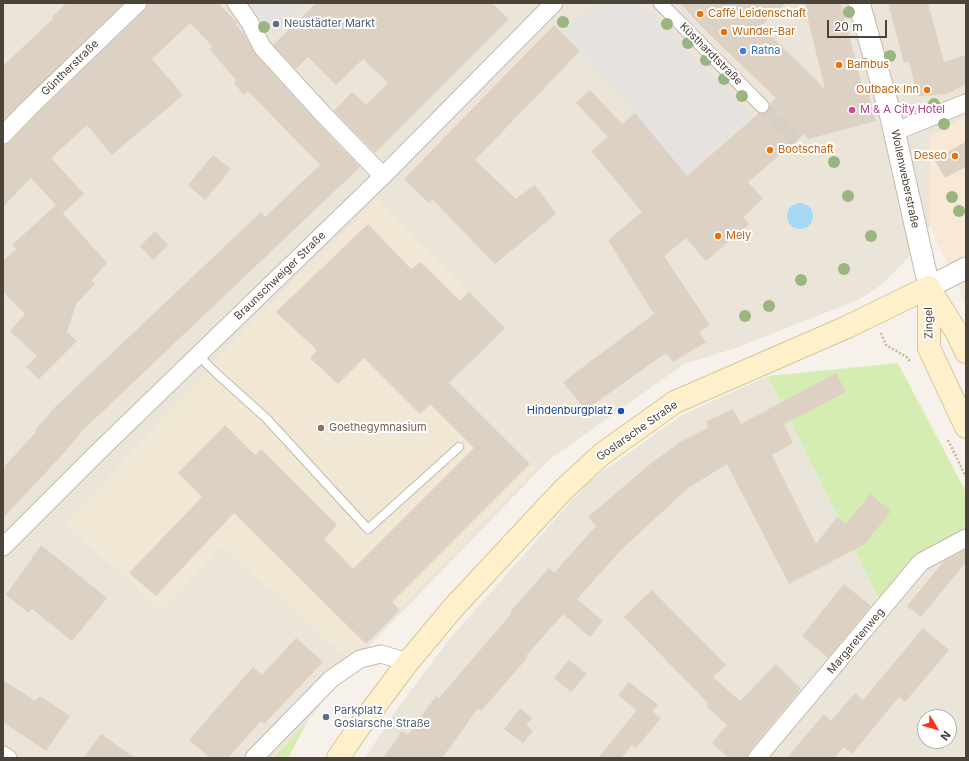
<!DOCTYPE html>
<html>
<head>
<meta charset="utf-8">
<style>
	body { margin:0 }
	#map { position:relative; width:969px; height:761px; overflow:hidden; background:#f6f2eb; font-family:Inter,sans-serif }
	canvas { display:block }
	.frame { position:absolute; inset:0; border:4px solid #4c4338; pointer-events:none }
	.north { position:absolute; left:917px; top:709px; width:40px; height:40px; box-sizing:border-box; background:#fff; border:1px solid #b7b4af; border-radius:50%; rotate:128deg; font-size:11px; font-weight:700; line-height:16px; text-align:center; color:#4c4338 }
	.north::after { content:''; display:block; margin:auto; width:14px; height:18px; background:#ff3019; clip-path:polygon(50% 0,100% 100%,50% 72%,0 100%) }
	.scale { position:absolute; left:827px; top:20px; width:60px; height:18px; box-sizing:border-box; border:2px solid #4c4338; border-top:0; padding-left:5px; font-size:12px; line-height:14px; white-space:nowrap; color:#4c4338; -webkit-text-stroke:3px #fff; paint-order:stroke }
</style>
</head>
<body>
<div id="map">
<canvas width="969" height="761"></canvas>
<div class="frame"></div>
<div class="north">N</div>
<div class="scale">20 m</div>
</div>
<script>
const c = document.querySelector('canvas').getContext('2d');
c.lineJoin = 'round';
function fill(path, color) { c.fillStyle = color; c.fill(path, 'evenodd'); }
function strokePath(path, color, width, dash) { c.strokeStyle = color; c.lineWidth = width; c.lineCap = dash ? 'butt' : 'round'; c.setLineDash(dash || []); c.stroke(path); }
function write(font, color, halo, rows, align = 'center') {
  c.font = font + ' Inter,sans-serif'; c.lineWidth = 4; c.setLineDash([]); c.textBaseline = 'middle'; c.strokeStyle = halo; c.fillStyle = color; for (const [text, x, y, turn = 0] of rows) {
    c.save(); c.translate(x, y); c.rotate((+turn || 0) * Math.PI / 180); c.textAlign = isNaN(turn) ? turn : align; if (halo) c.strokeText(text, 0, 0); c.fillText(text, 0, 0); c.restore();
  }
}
const residential = new Path2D(`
	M3,3H966V116L930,137V226L906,260L881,285L858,300L736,348L684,364L549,460L346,670L308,721L273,758H10L3,754Z
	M768,376L881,603L918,560L966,526V758H365L396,710L447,642L587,483L680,416ZM925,717H949V741H925Z`);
const commercial = new Path2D(`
	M966,116V306L930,226V137Z`);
const education = new Path2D(`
	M376,200L505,328L441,386L536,469L350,661L221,546L161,612L65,524L260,313Z`);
const green = new Path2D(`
	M898,363L966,492V526L918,560L881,603L768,376Z
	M308,721L288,758H273Z`);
const parking = new Path2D(`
	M249,3H307L275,33Z
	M600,3H617L621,6L623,3H639L754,118L687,176L635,113L637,109L562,33L582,15Z`);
const water = new Path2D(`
	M787 216a13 13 0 1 1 26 0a13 13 0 1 1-26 0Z`);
const building = new Path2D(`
	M67,3H124L3,121V66L53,19L52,17Z
	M148,3H218L237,23L235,24L244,34L255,54L316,121L360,167L83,430L63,454L3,518V468L36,432L35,430L55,407L261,212L265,217L320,165L248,91L244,95L234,83L236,80L209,49L212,46L190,23L152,59L183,95L112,155L87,125L51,158L84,194L63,213L58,208L107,263L91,281L95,284L76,304L67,332L77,341L39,379L26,367L37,356L10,331L25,314L3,292V261L16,249L12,245L56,205L31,178L3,207V145L10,142L36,115L145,10Z
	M316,3H492L509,19L375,153L334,111L352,92L366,105L388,83L363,59L336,85L308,57L296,69L273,45Z
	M680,3H786L761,26L825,89L804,3H841L863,90L867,89L876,121L808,139L804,134L748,182L763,199L743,217L749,224L706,261L686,238L664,256L710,325L699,332L706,342L673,362L666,353L585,410L563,382L654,314L608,240L642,212L591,151L608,137L576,103L590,90L622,124L635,113L687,176L759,113L764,114L767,112L770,108V104L776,98L703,28Z
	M888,3H928L944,62L966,55V84L947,94L918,96L909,62L904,63Z
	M554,25L580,51L475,160L516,199L535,185L556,214L495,264L432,199L429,203L404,179Z
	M966,142V167L945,178L934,159Z
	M213,155L231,169L205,200L188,185Z
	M368,224L411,269L421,262L460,301L469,292L505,328L449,383L530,464L392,602L400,610L366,644L234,513L156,596L129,573L202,497L178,473L225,425L255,455L261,449L337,525L324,539L353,569L474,448L430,404L420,414L364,358L338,384L310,358L317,350L276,312Z
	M155,231L168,245L153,260L140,246Z
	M836,373L846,392L784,424L793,443L772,455L816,544L837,517L846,524L870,494L891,511L865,544L789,584L727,464L688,488L622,549L577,599L603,621L590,637L563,614L526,656L528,657L481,711L478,708L442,758H383L402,731L408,735L436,696L439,698L512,613L510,612L549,568L554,573L596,526L588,517L649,465L680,442L708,428L707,421L733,409L741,424Z
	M41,545L107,598L72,641L32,609L29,613L6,595Z
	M966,549V562L921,617L907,606L943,562Z
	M844,584L871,606L828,658L802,636Z
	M652,590L726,665L713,677L740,701L776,664L801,689L749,752L747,758H729L712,743L727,725L706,706L708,703L624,617Z
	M923,628L949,650L905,702L899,697L852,754L844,747L834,758H787L824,714L831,721L855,693L863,700Z
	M296,638L323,662L264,724L261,721L228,758H210L189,740L253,667L262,675Z
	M569,660L587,674L571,692L554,678Z
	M3,680L35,701L40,696L70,716L46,751L3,722Z
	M629,682L658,705L652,711L661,718L636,748L632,745L621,758H598L637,710L618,695Z
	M520,708L532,718L526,725L533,731L523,743L504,729Z
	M101,734L135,758H83Z`);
const pedestrianTunnel = new Path2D(`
	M762,106L795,142`);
const path = new Path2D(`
	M881,333L886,345L908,358L910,362
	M948,440L966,477`);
const service = new Path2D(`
	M198,355L216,373L266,418L368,529L459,447`);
const pedestrian = new Path2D(`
	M660,3L762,106`);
const minor = new Path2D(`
	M236,3L250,23L262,47L323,114L383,176
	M894,132L966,103
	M3,135L29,108L138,3
	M3,547L96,454L383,176L554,3
	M3,755L8,758
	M254,758L331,679L360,659L381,654L408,662
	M757,758L921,562L966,538`);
const tertiary = new Path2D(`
	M859,3L891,117L929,287L966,268`);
const secondary = new Path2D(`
	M929,287V348L966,427
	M929,288L957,333L966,352
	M338,758L357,730L408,662L453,608L564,489L602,454L675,402L847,327L929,287`);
const trees = [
	[849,12],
	[563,22],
	[667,24],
	[264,27],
	[688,43],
	[890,56],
	[706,60],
	[865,64],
	[724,79],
	[742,96],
	[934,104],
	[944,124],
	[834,162],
	[848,196],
	[952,197],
	[959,211],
	[871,236],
	[844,269],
	[801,280],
	[769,306],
	[745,316]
];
const markers = [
	[700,14,4,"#e8710a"],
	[276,24,4,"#5c6f8a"],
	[724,32,4,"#e8710a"],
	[743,51,4,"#3f7fe0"],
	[839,65,4,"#e8710a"],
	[927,90,4,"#e8710a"],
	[852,110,4,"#d1479c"],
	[770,150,4,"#e8710a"],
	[955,156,4,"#e8710a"],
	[718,236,4,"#e8710a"],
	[621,411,4,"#1a4fb4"],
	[321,428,4,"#8d6e63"],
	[326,717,4,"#5c6f8a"]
];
const foodNames = [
	["Caffé Leidenschaft",708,14],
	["Wunder-Bar",732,32],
	["Bambus",847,65],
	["Outback Inn",919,90,"right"],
	["Bootschaft",778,150],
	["Deseo",947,156,"right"],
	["Mely",726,236]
];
const serviceNames = [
	["Neustädter Markt",284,24],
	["Parkplatz",334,711],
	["Goslarsche Straße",334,724]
];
const shopNames = [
	["Ratna",751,51]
];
const streetNames = [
	["Küsthardtstraße",711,54,45],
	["Güntherstraße",70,68,-44],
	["Wollenweberstraße",905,179,78],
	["Braunschweiger Straße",280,276,-44],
	["Zingel",929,323,-91],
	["Goslarsche Straße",637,431,-35],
	["Margaretenweg",856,641,-50]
];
const hotelNames = [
	["M & A City Hotel",860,110]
];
const transitNames = [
	["Hindenburgplatz",613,411]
];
const educationNames = [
	["Goethegymnasium",329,428]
];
fill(residential, '#ebe4d9');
fill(commercial, '#f8e8d6');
fill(education, '#f0e7d4');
fill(green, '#d5edb2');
fill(parking, '#e5e2df');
fill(water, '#a5d9f6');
fill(building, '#dcd1c2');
strokePath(pedestrianTunnel, '#d4cfc7', 13, [13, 6]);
strokePath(service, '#c3baad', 10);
strokePath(pedestrian, '#c3baad', 15);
strokePath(minor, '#c3baad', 19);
strokePath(tertiary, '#c3baad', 23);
strokePath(secondary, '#d9c598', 24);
strokePath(path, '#c6b59d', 2.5, [2, 2]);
strokePath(service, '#fff', 8);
strokePath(pedestrian, '#fff', 13);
strokePath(minor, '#fff', 17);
strokePath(tertiary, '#fff', 21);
strokePath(secondary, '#fff0cc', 22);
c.fillStyle = '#9ab57f';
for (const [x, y] of trees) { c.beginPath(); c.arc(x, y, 6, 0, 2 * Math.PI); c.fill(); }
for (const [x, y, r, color] of markers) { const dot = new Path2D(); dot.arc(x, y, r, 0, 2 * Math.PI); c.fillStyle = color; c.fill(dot); strokePath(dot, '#fff', 1.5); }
write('11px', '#c56008', '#fff', foodNames, 'left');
write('11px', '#4e5e75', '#fff', serviceNames, 'left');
write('11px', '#366cbe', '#fff', shopNames, 'left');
write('11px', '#4c4338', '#fff', streetNames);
write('11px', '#b23c85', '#fff', hotelNames, 'left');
write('11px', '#164399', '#fff', transitNames, 'right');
write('11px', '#785e54', '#fff', educationNames, 'left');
</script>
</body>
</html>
